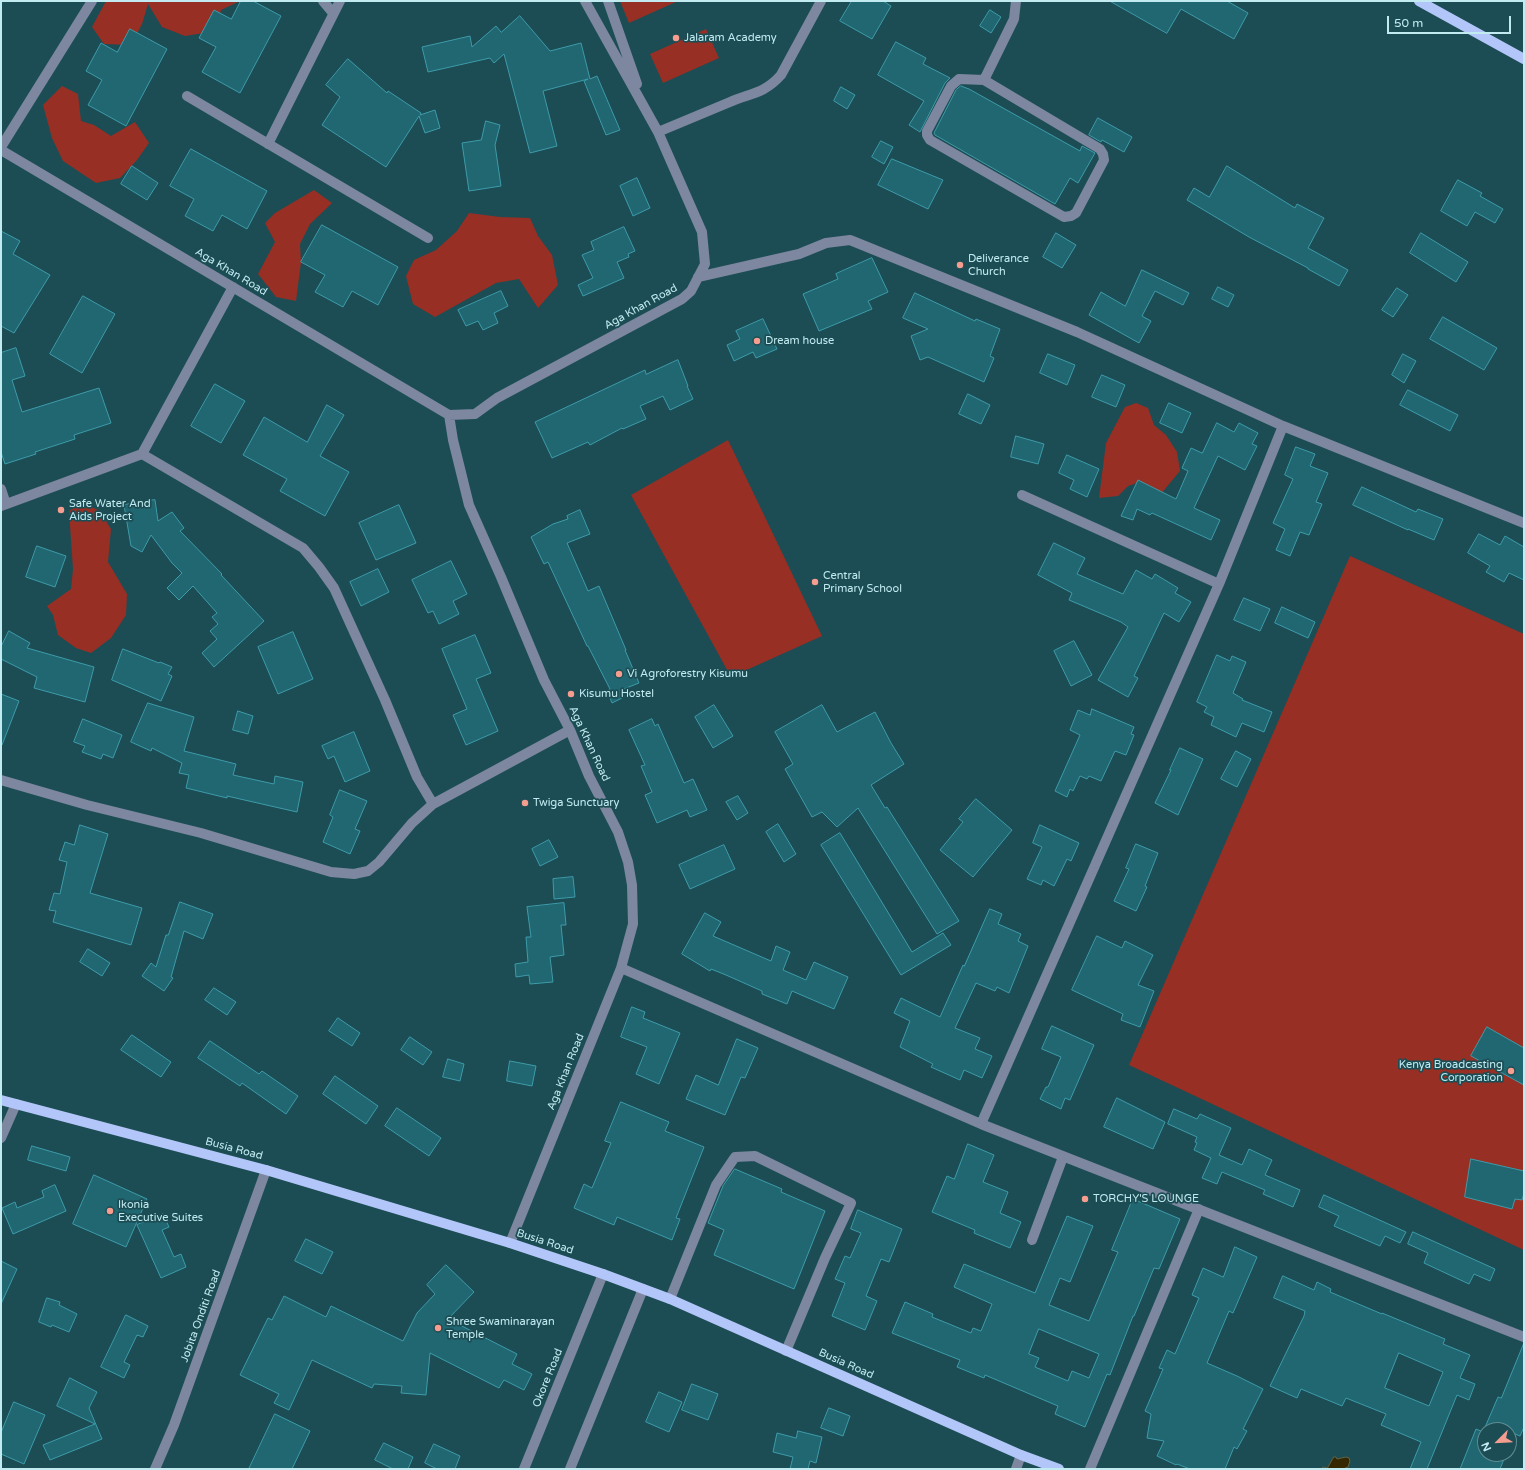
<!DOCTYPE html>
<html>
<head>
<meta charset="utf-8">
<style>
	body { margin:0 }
	#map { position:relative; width:1525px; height:1470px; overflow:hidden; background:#1c4d54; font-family:"Varela Round",sans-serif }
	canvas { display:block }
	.frame { position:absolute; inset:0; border:2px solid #c1eaf1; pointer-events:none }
	.north { position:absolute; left:1477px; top:1422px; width:40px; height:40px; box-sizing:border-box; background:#1c4d54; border:1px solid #5e8c93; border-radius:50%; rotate:246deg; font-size:11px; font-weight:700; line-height:16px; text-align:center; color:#c1eaf1 }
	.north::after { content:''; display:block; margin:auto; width:14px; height:18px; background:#f59d8f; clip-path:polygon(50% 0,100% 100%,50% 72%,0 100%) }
	.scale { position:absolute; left:1387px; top:16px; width:124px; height:18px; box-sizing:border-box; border:2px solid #c1eaf1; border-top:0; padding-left:5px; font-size:12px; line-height:14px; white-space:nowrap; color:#c1eaf1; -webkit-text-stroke:3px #1c4d54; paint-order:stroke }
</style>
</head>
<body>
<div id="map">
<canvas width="1525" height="1470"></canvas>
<div class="frame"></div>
<div class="north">N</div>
<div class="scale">50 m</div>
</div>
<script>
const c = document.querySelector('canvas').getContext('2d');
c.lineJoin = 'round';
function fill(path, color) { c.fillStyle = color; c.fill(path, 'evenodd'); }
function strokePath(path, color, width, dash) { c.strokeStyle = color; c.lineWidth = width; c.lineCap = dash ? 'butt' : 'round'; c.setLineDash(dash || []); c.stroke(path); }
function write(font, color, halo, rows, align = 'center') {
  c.font = font + ' "Varela Round",sans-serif'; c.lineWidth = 3.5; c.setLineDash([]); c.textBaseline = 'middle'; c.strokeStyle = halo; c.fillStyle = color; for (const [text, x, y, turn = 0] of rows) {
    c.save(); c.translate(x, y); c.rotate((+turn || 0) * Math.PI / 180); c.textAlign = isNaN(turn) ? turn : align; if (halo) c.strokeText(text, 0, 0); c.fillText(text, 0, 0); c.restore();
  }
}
const green = new Path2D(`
	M106,1H240L221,10L216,31L185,36L162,27L148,4L142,24L131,45L104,44L92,27Z
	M620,1H678L629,23Z
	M706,29L719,58L663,83L650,54Z
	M62,86L78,94L81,121L94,125L111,136L135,122L149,143L137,160L120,178L96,183L63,161L52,138L43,105Z
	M314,190L332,203L310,224L300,244L301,262L296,301L276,297L258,274L275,242L265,223L275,213Z
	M469,213L500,217L530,218L538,236L552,255L558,285L538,308L519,279L496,283L435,317L413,304L406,276L414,260L436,250L457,231Z
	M1136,403L1148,408L1154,425L1166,435L1177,452L1180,471L1160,495L1140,482L1128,486L1118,496L1099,498L1106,443L1125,407Z
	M728,440L822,636L731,677L631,495Z
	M81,502L100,511L111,529L108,562L127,594L126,615L111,638L91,653L76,648L58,635L53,615L47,606L71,589L73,569L69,511Z
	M1350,556L1524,634V1250L1129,1065Z`);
const water = new Path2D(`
	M1334,1457H1336L1337,1459L1346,1457L1349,1458L1350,1461L1348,1467L1343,1469H1321L1323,1467L1327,1468Z`);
const building = new Path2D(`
	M241,1H253L281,16L240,93L202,72L216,47L199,38L214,10L231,19Z
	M852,1H883L891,6L872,39L840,21Z
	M1110,1H1227L1248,13L1234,39L1181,9L1167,33Z
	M990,10L1001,17L991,33L980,26Z
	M520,16L550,51L581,43L590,79L597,76L620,130L606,135L584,81L588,79L543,91L557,146L530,153L504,54L494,63L490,58L428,72L422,47L470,36L472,47L496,26L501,32Z
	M130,29L167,49L126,126L88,105L102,80L86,71L101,43L117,52Z
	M896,42L926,58L923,64L950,78L945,83L920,132L909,125L924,101L878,75Z
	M348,59L387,93L388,91L421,113L420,115L435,110L440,128L425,133L419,116L386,167L322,125L340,97L326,85Z
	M961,86L969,89L1080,151L1082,146L1095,153L1078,183L1070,178L1055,204L935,135L934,133L956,90Z
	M841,87L855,95L847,109L834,101Z
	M1098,118L1132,137L1124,152L1102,140L1101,142L1089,135Z
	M486,121L500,125L495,145L501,186L469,191L462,143L481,140Z
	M881,141L893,147L884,164L872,157Z
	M191,149L267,191L247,229L222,215L213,231L185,216L194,199L170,186Z
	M892,159L943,180L928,209L878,185Z
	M132,166L158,183L147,200L121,184Z
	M1227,166L1295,208L1297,204L1324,218L1308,248L1348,270L1339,286L1308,269V268L1249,237L1187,200L1194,188L1209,197Z
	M637,178L650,208L633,216L620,186Z
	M1458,180L1482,193L1480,196L1503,209L1495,223L1475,212L1467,226L1441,211Z
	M322,225L398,267L378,305L352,291L343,307L315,292L325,275L301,262Z
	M624,227L635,251L628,254L629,257L617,262L624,278L583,296L578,285L593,278L582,255L594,250L591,242Z
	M1,231L20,241L13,254L50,275L14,333L1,326Z
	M1056,233L1076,245L1062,268L1043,257Z
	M1421,233L1468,262L1456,282L1410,253Z
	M872,258L888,292L868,301L872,309L819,331L803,294L838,279L836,274Z
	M1142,270L1189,293L1183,305L1155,291L1142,316L1151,321L1139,343L1089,315L1101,292L1125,306Z
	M1218,287L1234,295L1228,307L1212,299Z
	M1397,288L1408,295L1393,317L1382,310Z
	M501,291L508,306L494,313L498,323L483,330L478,321L466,326L458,310Z
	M915,293L975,321L976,319L1000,329L990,356L994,358L984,382L928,357L920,360L911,336L928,329L903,318Z
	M83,296L115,314L82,373L50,354Z
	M1443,317L1497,348L1484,370L1430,339Z
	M763,319L777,349L756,358L753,352L734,361L727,345L740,339L736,331Z
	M16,348L25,376L12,380L22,412L99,388L111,423L74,435L75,439L35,452L36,454L5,464L1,452V353Z
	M1048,354L1075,365L1067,385L1040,373Z
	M1403,354L1416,361L1404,383L1392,375Z
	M678,360L688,386H687L693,399L670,410L663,396L640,406L646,419L623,429L622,428L590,445L588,442L552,458L535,422L645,370L646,374Z
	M1102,375L1125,385L1116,407L1092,397Z
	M215,384L245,401L221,443L191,426Z
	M1408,390L1458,415L1450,431L1400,405Z
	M968,394L990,405L981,424L959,414Z
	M1169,403L1191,413L1182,433L1160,423Z
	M327,405L344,415L320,456L349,472L325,516L280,491L287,479L243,455L264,417L307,442Z
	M1217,423L1234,432L1239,423L1258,433L1252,444L1257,446L1245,470L1218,456L1194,508L1220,520L1211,540L1152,513L1150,515L1137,509L1133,520L1121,516L1138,480L1176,499L1188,471L1182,468L1191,448L1202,453Z
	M1016,436L1044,444L1038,464L1011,457Z
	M1296,447L1315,454L1310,466L1328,473L1316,502L1322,504L1309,535L1300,532L1290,556L1276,550L1285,529L1273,523L1293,479L1285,475Z
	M1067,455L1099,469L1087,497L1070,489L1074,480L1059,473Z
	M1362,487L1416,512L1418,509L1443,519L1434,540L1408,529V530L1353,505Z
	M155,500L158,521L172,512L184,528L180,531L222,574L221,575L264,621L214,667L202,653L217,639L210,631L218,624L212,617L217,613L193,586L179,600L167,588L182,573L172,563L151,535L142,552L131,546L124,505Z
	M399,505L416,543L376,560L359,523Z
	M580,510L590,534L567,543L588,591L599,586L626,650H625L639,683L621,690L624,697L612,703L607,691L610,689L588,646H587L548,562L544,564L531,537L553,524L568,519L567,516Z
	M1479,534L1500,545L1505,536L1524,547V580L1509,573L1504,582L1486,572L1490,566L1468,553Z
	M1054,543L1085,558L1077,574L1123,594L1136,570L1152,579L1155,574L1178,588L1175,593L1191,602L1179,622L1164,613L1134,676L1138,678L1128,697L1098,680L1128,627L1121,622L1069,600L1072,593L1038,575Z
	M37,546L66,556L55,587L26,577Z
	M451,561L467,594L453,601L459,614L439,624L433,611L428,613L412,580Z
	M378,569L389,592L361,606L350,582Z
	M1244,598L1270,609L1260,631L1234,620Z
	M1282,607L1315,622L1308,638L1275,623Z
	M9,631L30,643L27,648L94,667L85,702L34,688L37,677L1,659V647Z
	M293,632L313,679L278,694L258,647Z
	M475,635L491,673L476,679L498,731L466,745L453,715L467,709L442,649Z
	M1074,641L1092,675L1071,686L1054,651Z
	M123,649L159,663L160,662L172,667L168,674L172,676L161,701L112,680Z
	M1217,655L1230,661L1232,656L1246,662L1233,693L1243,699L1242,700L1272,712L1264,732L1242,723L1236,737L1211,725L1214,717L1204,712L1207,707L1197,702Z
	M1,694L19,701L2,745H1Z
	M148,703L194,717L184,751L236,764L233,775L274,784L275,776L303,782L297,812L227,796V798L186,788L189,775L179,773L182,763L152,748L151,751L131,742Z
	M714,705L733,736L713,748L695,717Z
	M822,705L837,732L875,712L891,743L904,764L871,785L885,808L887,807L959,921L937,934L858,808L837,827L822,812L812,817L785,769L793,764L775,732Z
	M1092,709L1134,727L1131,734L1134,735L1126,755L1115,751L1101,781L1089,776L1087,779L1080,776L1073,791L1070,789L1067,797L1055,791L1080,735L1070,730L1078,710L1090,715Z
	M238,711L253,716L248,734L233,730Z
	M83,719L122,735L113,758L103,754L101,759L82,752L85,746L74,742Z
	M652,719L655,726L658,724L684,783L693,779L707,810L690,817L687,810L657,823L645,795L652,792L641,766L645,765L629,730Z
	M354,732L370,771L345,782L334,756L328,759L322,746Z
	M1180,748L1203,759L1178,815L1155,803L1171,770H1170Z
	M1236,751L1251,759L1237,787L1221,779Z
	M340,790L367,801L355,829L360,831L350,854L323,842L333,817L330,815Z
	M738,796L748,813L737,820L726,802Z
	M976,799L1012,830L973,877L940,850L963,822L959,819Z
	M778,824L796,854L784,862L766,832Z
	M80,825L108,834L90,893L142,908L131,945L53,922L56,911L49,910L54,893L60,894L67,862L59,860L65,842L74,845Z
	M1040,825L1079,843L1071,861L1067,859L1054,886L1043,880L1041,885L1027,879L1042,847L1033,843Z
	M840,833L912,952L943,933L951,945L901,975L821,845Z
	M549,840L558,857L540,866L532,849Z
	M1136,844L1158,853L1145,886L1147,887L1136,911L1114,901L1129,869L1126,868Z
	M724,845L735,869L690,889L679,865Z
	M573,877L575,897L554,899L553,879Z
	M180,902L213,914L203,939L184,931L171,977L173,978L164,991L142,976L151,963L156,967L166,935H168Z
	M564,903L566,925H561L564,955L550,957L553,982L530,984L529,975L516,977L515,964L528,962L526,937H531L527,907Z
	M990,909L1002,914L998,924L1021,934L1018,941L1028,946L1009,993L997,987L995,991L976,983L955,1028L980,1038L975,1049L992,1056L982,1078L964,1070L960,1080L931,1067L933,1064L900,1047L910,1021L894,1013L901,998L940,1017L963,965L964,966Z
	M705,913L721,922L713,936L771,961L776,946L790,952L783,970L806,980L814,962L848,977L834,1009L792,991L787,1004L762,994V991L726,975L711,969L710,971L682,954Z
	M1097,936L1122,948L1125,941L1153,955L1138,985L1154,991L1140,1027L1121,1020L1123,1014L1072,990Z
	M88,949L110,963L102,976L80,962Z
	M214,988L236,1002L227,1015L205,1000Z
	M632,1007L645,1012L643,1018L680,1033L659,1084L636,1074L647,1047L621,1037Z
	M338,1018L360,1033L352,1046L329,1031Z
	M1052,1026L1094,1045L1070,1100L1065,1098L1061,1109L1040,1099L1046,1087H1048L1061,1057L1042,1049Z
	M1487,1027L1524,1048V1085L1471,1056Z
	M132,1035L171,1062L161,1077L121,1050Z
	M410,1037L432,1052L423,1065L401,1050Z
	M737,1039L758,1048L745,1078L741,1077L725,1115L686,1099L696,1075L718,1085Z
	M210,1041L259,1074L262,1071L298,1096L286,1114L242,1083L240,1086L198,1058Z
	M448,1059L464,1064L460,1081L443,1077Z
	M510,1061L536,1066L532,1086L507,1081Z
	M335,1076L378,1106L366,1124L323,1094Z
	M1117,1098L1165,1122L1153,1149L1104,1127Z
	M621,1102L669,1122L665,1131L704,1147L676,1218L680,1219L672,1240L617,1217L614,1225L574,1208L584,1184L592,1188L611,1143L605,1141Z
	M397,1108L441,1138L429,1156L385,1126Z
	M1174,1109L1197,1119L1200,1114L1231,1128L1219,1155L1242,1165L1249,1149L1272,1160L1265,1175L1300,1190L1293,1207L1263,1194L1265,1190L1222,1172L1217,1184L1202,1178L1211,1158L1194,1150L1197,1143L1195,1142L1197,1137L1168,1124Z
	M968,1144L994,1155L983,1182L1008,1192L1000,1213L1021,1222L1010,1248L974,1233L975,1230L932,1212L947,1176L954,1179Z
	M32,1146L70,1157L66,1171L28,1160Z
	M1471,1159L1524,1171V1193L1522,1200L1515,1199L1512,1209L1465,1197Z
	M735,1169L782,1189L781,1192L825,1211L794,1289L714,1255L724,1230L708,1223L723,1186Z
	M94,1175L147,1199L126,1247L73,1224Z
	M55,1185L66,1211L13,1234L2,1208L15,1202L17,1208L44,1197L42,1191Z
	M1324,1195L1406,1232L1400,1243L1385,1236L1380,1246L1334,1226L1339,1216L1319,1207Z
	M1133,1199L1180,1219L1159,1269L1154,1268L1134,1316H1133L1110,1375L1107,1374L1085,1427L1055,1414L1058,1406L985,1375L984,1378L957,1367L960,1360L892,1333L905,1302L933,1314L932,1317L971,1333L973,1328L981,1331L992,1304L954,1287L964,1264L1035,1293L1067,1216L1093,1226L1070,1282L1060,1278L1049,1305L1089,1321L1118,1252L1112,1250ZM1039,1329L1099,1354L1089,1378L1072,1371L1068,1381L1035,1367L1039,1358L1029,1354Z
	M858,1210L902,1229L889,1262L881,1259L866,1296L877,1301L865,1330L832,1316L845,1283L835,1279L845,1256L850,1258L861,1233L851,1229Z
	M163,1214L169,1227L162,1230L174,1257L181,1254L186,1267L161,1278L137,1225Z
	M1413,1232L1495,1269L1490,1281L1474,1274L1469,1284L1424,1263L1428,1253L1408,1244Z
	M306,1239L333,1252L322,1274L295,1261Z
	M1235,1247L1257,1257L1233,1313L1229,1311L1207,1363L1237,1376L1263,1389L1243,1429L1247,1431L1237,1449L1234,1447L1225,1469H1190L1177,1464L1176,1465L1157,1456L1164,1441L1147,1438L1151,1414L1145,1411L1163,1369L1159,1368L1167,1350L1175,1354L1199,1298L1192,1295L1203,1268L1223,1277Z
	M1,1261L17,1269L1,1304Z
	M446,1265L474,1292L448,1319L517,1354L512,1364L532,1374L524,1390L504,1380L499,1388L430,1353L426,1395L401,1393L402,1386L374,1384L372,1388L312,1360L289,1410L274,1403L279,1394L240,1375L268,1318L272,1320L284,1296L326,1317L331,1306L403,1341L417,1313L435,1294L427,1285Z
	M1283,1276L1314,1290L1317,1282L1331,1289L1330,1292L1382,1314V1313L1445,1339L1443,1344L1470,1355L1460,1378L1475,1384L1469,1400L1457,1395L1427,1469H1410L1421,1442L1381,1425L1386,1414L1346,1398L1342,1406L1301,1389L1297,1398L1270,1386L1304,1316L1305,1311L1274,1298ZM1399,1353L1443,1372L1429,1406L1385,1388Z
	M47,1298L60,1302L59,1305L77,1314L69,1332L52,1325L51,1327L39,1322Z
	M126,1315L148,1326L143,1337L137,1335L124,1362L130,1365L124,1378L101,1367Z
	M1524,1343V1427L1520,1436L1515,1434L1509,1447V1430H1485V1454H1506L1500,1469H1460L1476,1429L1483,1432L1498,1397L1501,1398Z
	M70,1378L97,1392L89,1408L102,1439L50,1460L43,1445L95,1424L57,1406Z
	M692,1384L718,1394L708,1420L682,1410Z
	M659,1392L682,1402L669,1432L646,1422Z
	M14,1402L45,1415L24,1464L1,1454V1433Z
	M829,1408L850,1416L843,1436L821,1428Z
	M275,1414L310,1431L292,1469H249Z
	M798,1431L822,1437L816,1463L810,1461L808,1469H790L793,1457L773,1452L777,1433L796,1438Z
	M384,1443L413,1457L408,1469H393L375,1460Z
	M434,1444L460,1456L455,1469H437L425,1463Z`);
const minor = new Path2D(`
	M323,1L333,13
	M608,1L637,84
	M959,79L984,80L1100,149L1103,154L1104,160L1076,213L1071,216L1064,217L930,140L927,135V131L951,86Z
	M984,80L1014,19L1016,1
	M187,96L428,238
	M658,132C682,122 706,112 730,102C751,93 764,94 781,75L821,1
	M268,144L340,1
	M1,147L92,1
	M1,150L449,415L475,414L497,398L682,299L691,291L705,264L702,232L658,132L585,1
	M698,277L799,254L826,243L850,240L1077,332L1283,426L1524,523
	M449,415L453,440L469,505L501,577L544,680L570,730L589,776L618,832L628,862L632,885L633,924L621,968L510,1243
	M142,454L233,287
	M1,489L6,504
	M1022,495L1219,584
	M1,506L142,454L303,548L319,567L334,588L385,700L417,777L433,804L570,730
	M1,780L87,805L201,833L331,872L354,874L368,871L379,862L412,823L433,804
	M621,968L981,1124L1524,1337
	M981,1124L1219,584L1283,426
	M1,1138L16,1104
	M1032,1240L1063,1157
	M670,1299L716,1185L735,1157L755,1156L851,1203L825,1258L786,1351
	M155,1469L174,1425L266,1170
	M524,1469L603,1274
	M570,1469L643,1289
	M1016,1469L1021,1455
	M1090,1469L1199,1209`);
const major = new Path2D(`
	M1419,1L1524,59
	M1,1100L266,1170L510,1243L603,1274L670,1299L1021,1455L1059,1469`);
const markers = [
	[676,38,4,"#f59d8f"],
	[960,265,4,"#f59d8f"],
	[757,341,4,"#f59d8f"],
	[61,510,4,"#f59d8f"],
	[815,582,4,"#f59d8f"],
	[619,674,4,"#f59d8f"],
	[571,694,4,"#f59d8f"],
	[525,803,4,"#f59d8f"],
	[1511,1071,4,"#f59d8f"],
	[1085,1199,4,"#f59d8f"],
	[110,1211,4,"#f59d8f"],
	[438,1328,4,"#f59d8f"]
];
const poiNames = [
	["Jalaram Academy",684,38],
	["Deliverance",968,259],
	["Church",968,272],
	["Dream house",765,341],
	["Safe Water And",69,504],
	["Aids Project",69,517],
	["Central",823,576],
	["Primary School",823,589],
	["Vi Agroforestry Kisumu",627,674],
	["Kisumu Hostel",579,694],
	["Twiga Sunctuary",533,803],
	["Kenya Broadcasting",1503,1065,"right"],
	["Corporation",1503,1078,"right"],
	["TORCHY'S LOUNGE",1093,1199],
	["Ikonia",118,1205],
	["Executive Suites",118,1218],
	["Shree Swaminarayan",446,1322],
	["Temple",446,1335]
];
const streetNames = [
	["Aga Khan Road",231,272,31],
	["Aga Khan Road",641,307,-29],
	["Aga Khan Road",589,744,65],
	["Aga Khan Road",566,1072,-68],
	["Busia Road",234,1149,15],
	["Busia Road",545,1242,18],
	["Jobita Onditi Road",201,1316,-70],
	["Busia Road",846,1364,24],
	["Okore Road",548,1378,-68]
];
fill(green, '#972f24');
fill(water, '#352800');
strokePath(water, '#5f6248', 1);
fill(building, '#206772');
strokePath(building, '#3e9ba9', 1);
strokePath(minor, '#7d87a0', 10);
strokePath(major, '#b3c6f9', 10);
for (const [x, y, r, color] of markers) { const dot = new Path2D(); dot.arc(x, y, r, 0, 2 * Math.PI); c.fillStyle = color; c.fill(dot); strokePath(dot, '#1c4d54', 1.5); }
write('11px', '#c1eaf1', '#1c4d54', poiNames, 'left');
write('11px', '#c1eaf1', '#1c4d54', streetNames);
</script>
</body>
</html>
